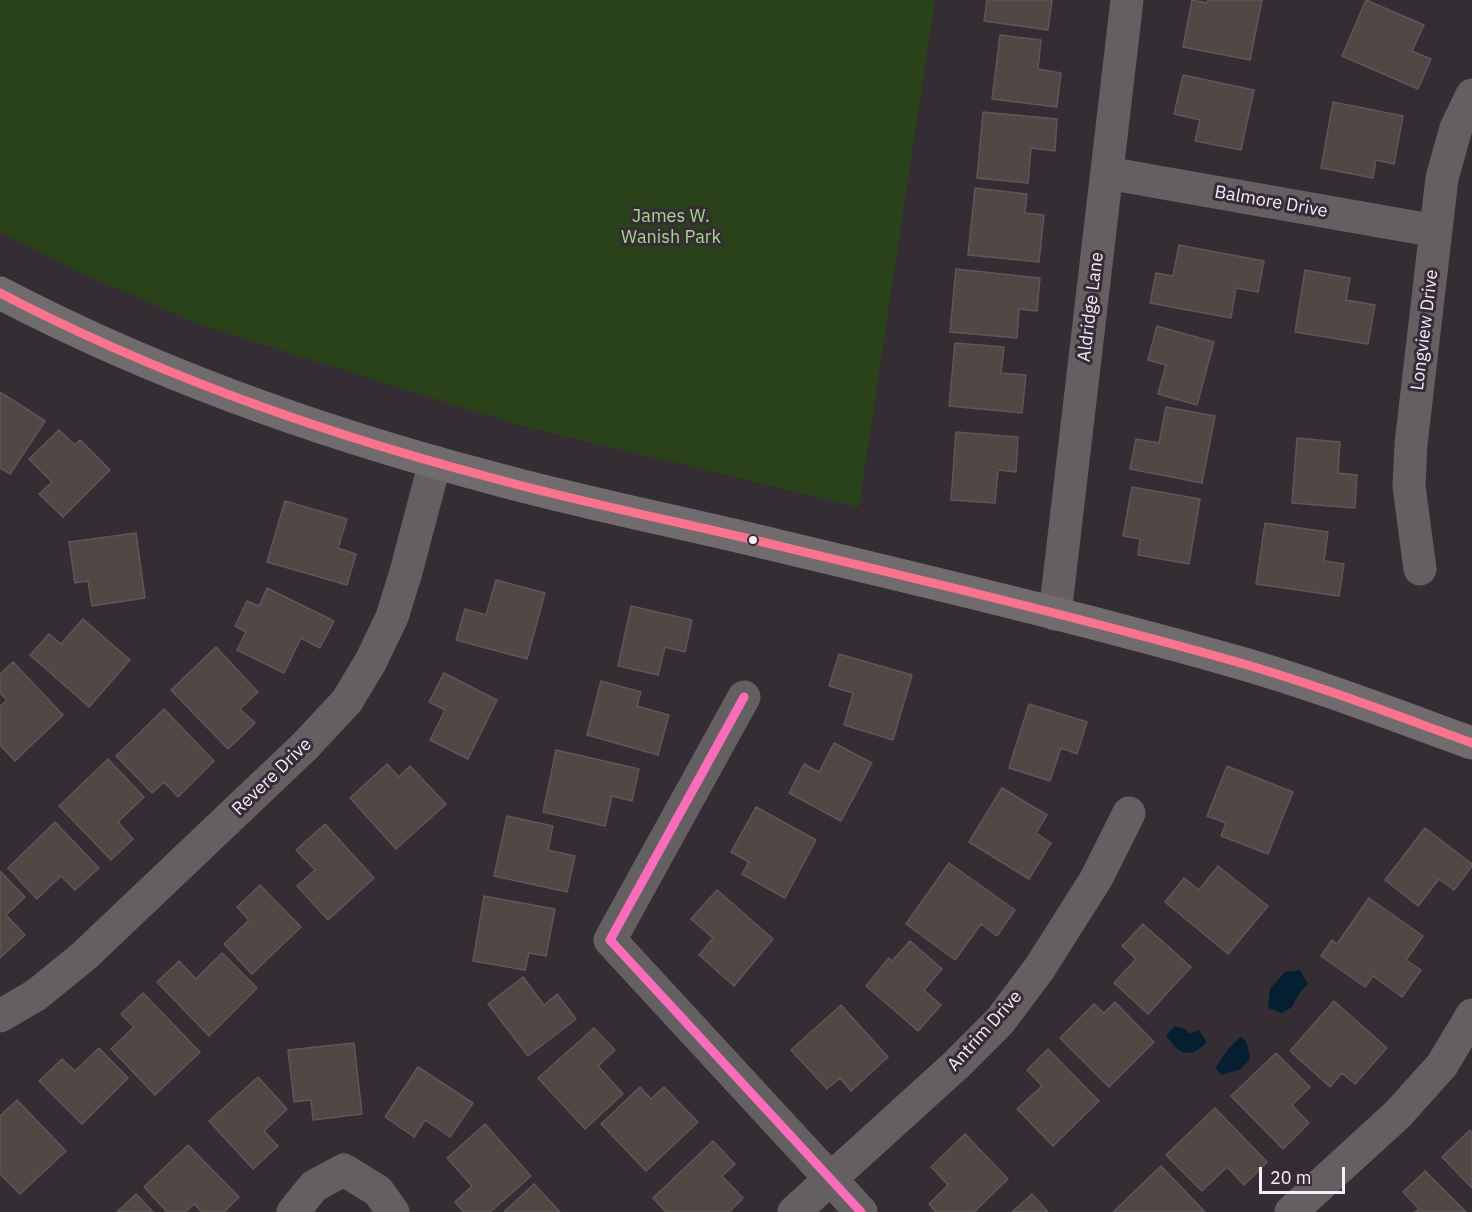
<!DOCTYPE html>
<html>
<head>
<meta charset="utf-8">
<style>
	body { margin:0 }
	#map { position:relative; width:1472px; height:1212px; overflow:hidden; background:#342e34; font-family:"IBM Plex Sans",sans-serif }
	canvas { display:block }
	.scale { position:absolute; left:1259px; top:1167px; width:86px; height:27px; box-sizing:border-box; border:3px solid #f6eef6; border-top:0; padding-left:8px; font-size:18px; line-height:21px; white-space:nowrap; color:#f6eef6; -webkit-text-stroke:4px #372b37; paint-order:stroke }
</style>
</head>
<body>
<div id="map">
<canvas width="1472" height="1212"></canvas>
<div class="scale">20 m</div>
</div>
<script>
const c = document.querySelector('canvas').getContext('2d');
c.lineJoin = 'round';
function fill(path, color) { c.fillStyle = color; c.fill(path, 'evenodd'); }
function strokePath(path, color, width, dash) { c.strokeStyle = color; c.lineWidth = width; c.lineCap = dash ? 'butt' : 'round'; c.setLineDash(dash || []); c.stroke(path); }
function write(font, color, halo, rows, align = 'center') {
  c.font = font + ' "IBM Plex Sans",sans-serif'; c.lineWidth = 6; c.setLineDash([]); c.textBaseline = 'middle'; c.strokeStyle = halo; c.fillStyle = color; for (const [text, x, y, turn = 0] of rows) {
    c.save(); c.translate(x, y); c.rotate((+turn || 0) * Math.PI / 180); c.textAlign = isNaN(turn) ? turn : align; if (halo) c.strokeText(text, 0, 0); c.fillText(text, 0, 0); c.restore();
  }
}
const green = new Path2D(`
	M0,0H935L859,507L518,425L201,325L79,272L0,232Z`);
const water = new Path2D(`
	M1300,970L1308,984L1299,994L1292,1007L1282,1013L1268,1008L1270,989L1285,972Z
	M1175,1026L1185,1029L1190,1034L1199,1030L1207,1042C1189,1060 1179,1055 1166,1035Z
	M1241,1036L1247,1043L1250,1059L1241,1069L1222,1075L1215,1068L1229,1048Z`);
const building = new Path2D(`
	M987,0H1052L1048,30L984,21Z
	M1192,0L1207,3L1208,0H1262L1250,60L1183,47Z
	M1366,0L1424,25L1412,51L1431,59L1418,89L1342,56Z
	M1000,35L1041,40L1038,69L1061,73L1057,107L992,99Z
	M1183,75L1254,90L1241,150L1195,141L1200,120L1174,114Z
	M1333,102L1403,116L1394,164L1376,160L1373,178L1321,168Z
	M983,112L1057,119L1055,151L1031,148L1028,183L977,178Z
	M975,188L1027,194L1025,213L1044,215L1039,262L968,255Z
	M1179,245L1264,261L1258,292L1236,288L1231,318L1150,303L1156,273L1173,276Z
	M956,269L1040,278L1037,311L1019,309L1017,338L950,332Z
	M1305,270L1350,278L1346,300L1375,305L1368,344L1295,332Z
	M1157,326L1214,342L1197,405L1158,394L1166,365L1148,360Z
	M955,343L1004,347L1001,373L1026,375L1022,413L949,406Z
	M0,392L45,421L10,474L0,468Z
	M1166,407L1215,416L1202,483L1130,469L1136,439L1159,443Z
	M59,430L75,445L80,440L110,470L63,517L39,494L52,482L29,459Z
	M956,432L1018,437L1016,472L998,470L995,503L951,500Z
	M1297,438L1340,442L1338,473L1357,475L1355,508L1292,503Z
	M1132,487L1200,499L1189,564L1138,555L1140,539L1123,536Z
	M285,501L347,519L338,548L356,554L347,585L267,562Z
	M1265,523L1328,532L1324,561L1344,564L1339,596L1256,584Z
	M136,533L145,598L92,606L88,581L75,583L69,542Z
	M496,580L545,593L527,659L456,640L465,609L486,615Z
	M267,588L334,621L320,648L301,638L284,673L237,650L246,632L235,626L247,601L259,606Z
	M631,606L692,620L685,652L665,647L658,675L618,666Z
	M83,619L130,660L89,707L30,655L49,634L61,644Z
	M216,647L258,692L240,709L255,723L228,749L171,690Z
	M839,654L912,675L893,740L844,725L853,693L829,686Z
	M13,662L63,715L15,761L0,745V706L7,700L0,693V674Z
	M444,673L497,700L468,759L430,740L445,710L429,702Z
	M601,681L641,692L637,706L669,715L658,755L587,735Z
	M1029,704L1087,722L1077,754L1061,748L1050,781L1009,768Z
	M164,709L214,761L178,797L164,782L152,793L116,756Z
	M834,743L872,763L841,821L789,793L804,764L819,772Z
	M556,750L639,769L632,801L612,796L605,826L543,812Z
	M108,759L144,797L118,822L133,839L111,860L59,806Z
	M387,764L399,777L410,766L446,804L396,849L350,798Z
	M1227,766L1293,792L1268,854L1221,836L1226,823L1207,816Z
	M1002,788L1047,815L1036,833L1051,843L1029,879L969,842Z
	M756,807L816,840L785,898L742,874L749,862L731,852Z
	M507,816L553,826L548,850L575,856L567,892L494,876Z
	M55,822L99,868L75,890L61,876L37,899L8,868Z
	M325,824L374,878L328,920L297,886L315,870L296,850Z
	M1425,828L1472,864V866L1454,890L1439,879L1418,906L1385,880Z
	M949,863L1015,910L997,936L981,924L955,960L906,924Z
	M1218,866L1268,906L1228,954L1165,902L1184,878L1199,890Z
	M0,871L25,897L6,915L25,935L0,958Z
	M260,885L301,927L252,974L224,944L249,920L237,907Z
	M717,890L773,939L734,986L699,955L713,938L691,919Z
	M484,896L555,909L546,956L529,953L525,970L473,961Z
	M1369,898L1423,936L1406,960L1421,970L1402,997L1373,976L1365,987L1321,956L1332,940L1337,944Z
	M1143,924L1191,967L1148,1014L1114,983L1136,959L1122,946Z
	M910,941L942,969L924,990L941,1005L918,1031L866,986L889,958L892,961Z
	M222,953L257,988L209,1036L157,982L179,961L196,979Z
	M523,977L544,1005L557,994L576,1019L528,1056L488,1004Z
	M143,993L200,1052L155,1095L111,1049L134,1027L121,1014Z
	M1334,1001L1387,1048L1355,1084L1342,1073L1330,1087L1290,1051Z
	M1115,1002L1154,1042L1109,1087L1060,1038L1094,1004L1104,1013Z
	M841,1005L888,1057L851,1091L840,1078L827,1089L791,1050Z
	M594,1028L615,1050L598,1066L623,1094L585,1129L538,1078Z
	M354,1043L362,1114L313,1120L311,1100L294,1102L288,1050Z
	M99,1048L128,1078L82,1124L39,1081L62,1059L75,1071Z
	M1048,1049L1099,1101L1053,1146L1017,1109L1042,1086L1027,1070Z
	M1276,1053L1310,1087L1292,1105L1309,1123L1283,1149L1231,1096Z
	M418,1067L473,1103L450,1137L425,1120L414,1137L385,1117Z
	M258,1077L287,1109L264,1131L278,1146L253,1169L209,1121Z
	M640,1087L651,1099L664,1087L698,1122L646,1171L601,1124Z
	M17,1100L66,1151L20,1194L0,1174V1116Z
	M1215,1108L1267,1162L1244,1185L1227,1167L1202,1191L1166,1155Z
	M485,1124L531,1176L490,1212H464L455,1202L472,1186L447,1158Z
	M1470,1130L1472,1133V1188L1442,1157Z
	M965,1134L1008,1179L974,1212H936L929,1204L948,1185L931,1167Z
	M713,1141L735,1164L722,1176L743,1198L729,1212H666L653,1198Z
	M188,1145L239,1197L224,1212H202L194,1204L185,1212H167L144,1187Z
	M1161,1166L1205,1212H1113Z
	M1425,1171L1466,1212H1415L1419,1209L1403,1192Z
	M534,1184L560,1212H504Z
	M136,1194L153,1212H117Z
	M1032,1194L1048,1212H1012Z`);
const minor = new Path2D(`
	M1107,173L1436,231
	M1420,569L1409,486L1411,444L1442,178L1456,128L1472,95
	M1055,614L1127,0
	M744,697L610,940L861,1212
	M0,1016L36,995L84,956L305,746L347,701L371,661L392,617L406,572L435,462
	M293,1212L314,1186L344,1170L378,1191L393,1212
	M794,1212L956,1065L1000,1021L1039,969L1096,879L1129,813
	M1291,1212L1398,1114L1442,1065L1472,1015`);
const secondary = new Path2D(`
	M0,293C153,373 319,432 485,476C582,503 681,522 779,546C930,582 1081,618 1230,660C1312,683 1392,714 1472,743`);
const bus1 = new Path2D(`
	M0,293C153,373 319,432 485,476C582,503 681,522 779,546C930,582 1081,618 1230,660C1312,683 1392,714 1472,743`);
const bus2 = new Path2D(`
	M744,697L610,940L861,1212`);
const markers = [
	[753,540,5,"#f6eef6"]
];
const streetNames = [
	["Balmore Drive",1271,202,10],
	["Aldridge Lane",1091,307,-83],
	["Longview Drive",1425,330,-83],
	["Revere Drive",272,777,-44],
	["Antrim Drive",985,1031,-48]
];
const parkNames = [
	["James W.",671,217],
	["Wanish Park",671,238]
];
fill(green, '#294219');
fill(water, '#061e32');
fill(building, '#514845');
strokePath(building, '#5d5758', 1.5);
strokePath(minor, '#646062', 33);
strokePath(secondary, '#706b6d', 33);
strokePath(bus1, '#fc738d', 9);
strokePath(bus2, '#fb6dba', 9);
for (const [x, y, r, color] of markers) { const dot = new Path2D(); dot.arc(x, y, r, 0, 2 * Math.PI); c.fillStyle = color; c.fill(dot); strokePath(dot, '#372b37', 2); }
write('18px', '#f6eef6', '#372b37', streetNames);
write('18px', '#a5d989', '#372b37', parkNames);
</script>
</body>
</html>
